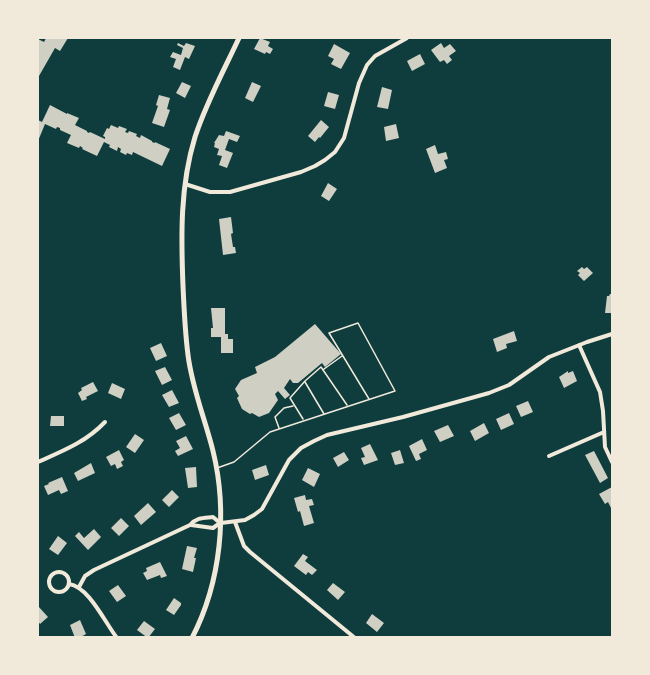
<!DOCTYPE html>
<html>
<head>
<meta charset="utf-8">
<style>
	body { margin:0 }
	#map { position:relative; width:650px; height:675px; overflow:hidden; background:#0f3d3e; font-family:Lato,sans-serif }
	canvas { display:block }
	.frame { position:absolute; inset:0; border:39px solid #f1e9da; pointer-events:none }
</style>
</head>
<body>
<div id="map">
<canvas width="650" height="675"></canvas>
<div class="frame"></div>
</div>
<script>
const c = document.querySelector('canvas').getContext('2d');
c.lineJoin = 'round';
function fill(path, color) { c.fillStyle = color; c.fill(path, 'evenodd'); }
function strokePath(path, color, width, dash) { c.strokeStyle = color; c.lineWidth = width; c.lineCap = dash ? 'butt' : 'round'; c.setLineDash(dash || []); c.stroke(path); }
const building = new Path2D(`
	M46,38H68L60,51L55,48L39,76L38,75V39L44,42Z
	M260,38L270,42L268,46L273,49L270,54L266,52L265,54L254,49Z
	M178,43L184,46L186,43L195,46L189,59L185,57L180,70L173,67L176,59L170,57L173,52L181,55L183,48L177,45Z
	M441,43L444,48L450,44L456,51L449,56L452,60L447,64L444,60L440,62L431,50Z
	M334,44L350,53L341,69L331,64L334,59L328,56Z
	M420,54L425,64L412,71L407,61Z
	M182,82L191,86L185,98L176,93Z
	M252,82L261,86L253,102L245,98Z
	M382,87L392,90L388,109L377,107Z
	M328,92L339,95L335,109L324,106Z
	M159,95L170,98L167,109L170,110L164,127L152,123L158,106L156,105Z
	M50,105L67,114V113L79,118L75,125L87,131V132L89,133L90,132L105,139V137L103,136L107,128L109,129L111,125L118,128L119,126L127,129L125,132L128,133L129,131L137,134L136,136L140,138L141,135L152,141V142L155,143V142L170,149L162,166L133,152L132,155L127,153L126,155L120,152L121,149L118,147L117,151L109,147L110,145L104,142L97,156L82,149L83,148L80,146L79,148L67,143L71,135L60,130V128L57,127L56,129L45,124L38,141V120L42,122Z
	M321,120L329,127L320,138L319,137L315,142L308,136Z
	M396,124L399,138L386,141L384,127Z
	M226,131L240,136L237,142L229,139L225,150L233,153L227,168L219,165L222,156L217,155L219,149L214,147L215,143H214L219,135L224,136Z
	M435,145L438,154L446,152L448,159L444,160L447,168L435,173L426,149Z
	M328,183L337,189L329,201L321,196Z
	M231,217L233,233L231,234L233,247H235L236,253L223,255L219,219Z
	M582,267L584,269L587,267L593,273L584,281L578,275L580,273L577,271Z
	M610,294H612V313H605L607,296H609Z
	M211,308H225V334H228V339H233V353H221V337H211V328H213Z
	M315,324L341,354L325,367L322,363L298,383H293L290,379L284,388L290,395L285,399L278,391L275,394L278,400L269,413L259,417L252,413L250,414L242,409L237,398L239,396L235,389L241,380L257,373L255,367L275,357Z
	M514,331L517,341L506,344L507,348L497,352L493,339Z
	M161,343L167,356L156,361L150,348Z
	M165,367L172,380L162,385L155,371Z
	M568,371V373L573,371L577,381L564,388L559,377Z
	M93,382L98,391L86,397L87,399L82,401L78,393L82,390L81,388Z
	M112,383L125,389L121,399L108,393Z
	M172,390L179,403L169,407L162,395Z
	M528,401L533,412L521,417L516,406Z
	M179,413L186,425L176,430L169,418Z
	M509,413L514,424L501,430L496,419Z
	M51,416H64V426H50Z
	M484,423L489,433L475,441L470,431Z
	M448,425L454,436L440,442L434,431Z
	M135,434L144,440L135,453L126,447Z
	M186,436L193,449L178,456L175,451L180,448L176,441Z
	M422,439L427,450L419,454L421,459L416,461L409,446Z
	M370,444L378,460L364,465L361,458L365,457L361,448Z
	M119,450L124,460L121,462L123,466L117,469L115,464L111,466L106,457Z
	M400,450L404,463L395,465L391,453Z
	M594,451L608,478L600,483L585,455Z
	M344,452L349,460L338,467L333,458Z
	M91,463L95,473L78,481L74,473Z
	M266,465L269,475L255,480L252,470Z
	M196,467L197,487L188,488L185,468Z
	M308,468L320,474L314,487L302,480Z
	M62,477L68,491L61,494L59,490L48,495L44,486L49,484L48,483Z
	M612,487V510L608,502L605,504L599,494Z
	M172,490L179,497L169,507L162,500Z
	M305,495L306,500L312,499L314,505L309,506L314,523L304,526L300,511L298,512L294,498Z
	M148,503L156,512L141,525L134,516Z
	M121,518L129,526L119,536L111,528Z
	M94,529L101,537L88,550L75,536L79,532L84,538Z
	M58,536L67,543L58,555L49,549Z
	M187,546L197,548L194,558H196L193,572L182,569Z
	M303,554L308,557L305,561L317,570L312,575L308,572L306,575L294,566Z
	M160,562L167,576L161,578L160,575L147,580L143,573L147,571L146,568Z
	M333,583L345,592L338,600L327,590Z
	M118,585L126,596L117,602L109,591Z
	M174,598L181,603V605L174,615L166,610Z
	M38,606L48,617L40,624L38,621Z
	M372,614L384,623L377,632L366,623Z
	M80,620L86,634L79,638H75L70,625Z
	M144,621L155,629L148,638L137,630Z`);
const service = new Path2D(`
	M324,369L342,356
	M305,382L324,414
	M303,419L290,398L305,381L321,367L347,405
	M279,428L275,417L284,408L293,406
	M217,468L234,462L270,432L395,391L358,323L329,333L369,399`);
const minor = new Path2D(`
	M185,184L210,192H230L301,172L315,166L325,160L335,152L344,138L359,83L367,65L375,56L407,38
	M579,345L600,392L603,411L605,447L612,462
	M549,456L604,432
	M38,462C63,451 86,442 105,422
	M235,522L244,546L250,552L355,638
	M221,523L245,520L254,515L262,509L289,460L301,448L314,441L327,435L403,417L489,393L509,385L549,357L587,342L612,334
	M191,525L213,528L220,523
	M49 582a10 10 0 1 1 20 0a10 10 0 1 1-20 0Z
	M69,584C89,587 104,621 117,638
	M79,587L85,576L94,570L190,525C197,517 204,518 213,517L220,523`);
const secondary = new Path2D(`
	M192,638C221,582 228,512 213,451C205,419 192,388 188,355C185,332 184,309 183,286C181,236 180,186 195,137C206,103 224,70 239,38`);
fill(building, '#cfcfc3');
strokePath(service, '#f1e9da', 1.5);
strokePath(minor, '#f1e9da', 4);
strokePath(secondary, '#f1e9da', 5);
</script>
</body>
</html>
